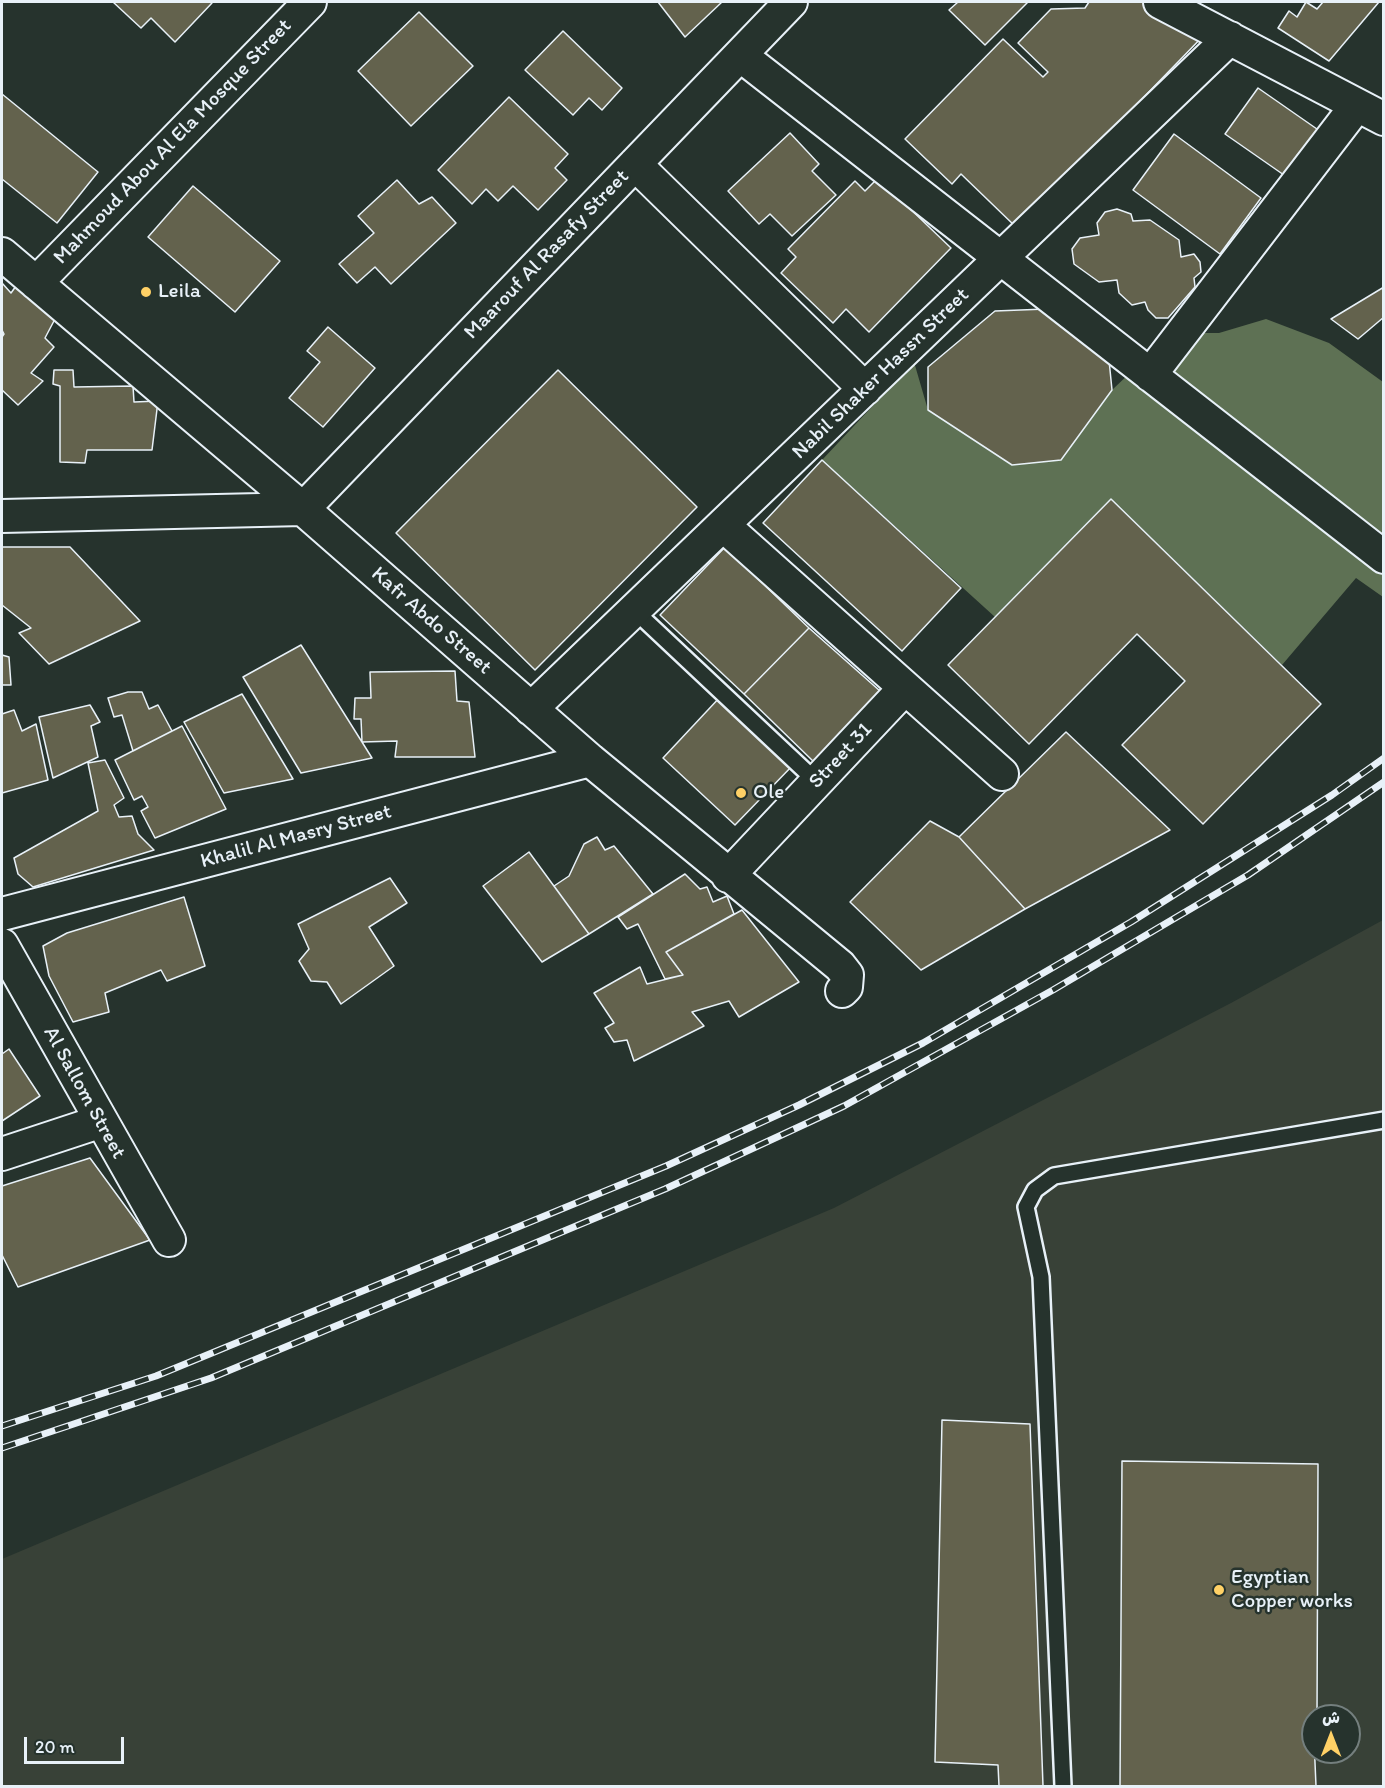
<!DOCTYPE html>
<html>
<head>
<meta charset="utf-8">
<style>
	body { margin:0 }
	#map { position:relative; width:1385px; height:1788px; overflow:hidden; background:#26332d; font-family:Itim,"Playpen Sans Arabic",sans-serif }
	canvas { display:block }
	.frame { position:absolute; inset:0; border:3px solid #e8f1f8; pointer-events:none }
	.north { position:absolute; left:1301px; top:1704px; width:60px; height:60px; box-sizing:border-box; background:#26332d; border:2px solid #747f7e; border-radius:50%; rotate:0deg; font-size:16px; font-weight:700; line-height:24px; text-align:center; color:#e8f1f8 }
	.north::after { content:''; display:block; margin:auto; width:21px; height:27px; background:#ffd166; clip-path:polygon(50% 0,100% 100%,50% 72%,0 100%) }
	.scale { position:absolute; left:24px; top:1737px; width:100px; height:27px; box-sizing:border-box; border:3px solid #e8f1f8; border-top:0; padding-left:8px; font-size:18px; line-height:21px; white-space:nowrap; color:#e8f1f8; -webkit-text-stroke:4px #26332d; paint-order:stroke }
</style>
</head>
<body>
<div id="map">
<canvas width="1385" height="1788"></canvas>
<div class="frame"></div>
<div class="north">ش</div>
<div class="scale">20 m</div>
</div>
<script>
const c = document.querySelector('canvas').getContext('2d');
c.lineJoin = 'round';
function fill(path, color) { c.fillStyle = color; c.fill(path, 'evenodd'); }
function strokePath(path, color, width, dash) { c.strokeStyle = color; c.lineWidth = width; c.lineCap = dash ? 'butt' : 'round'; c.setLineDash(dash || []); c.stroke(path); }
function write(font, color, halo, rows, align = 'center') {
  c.font = font + ' Itim,sans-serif'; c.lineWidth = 5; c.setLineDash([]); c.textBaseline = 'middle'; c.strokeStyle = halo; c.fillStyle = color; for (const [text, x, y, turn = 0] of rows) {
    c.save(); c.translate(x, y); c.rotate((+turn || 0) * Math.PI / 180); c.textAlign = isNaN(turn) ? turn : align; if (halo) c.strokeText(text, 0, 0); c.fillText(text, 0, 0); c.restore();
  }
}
const built = new Path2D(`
	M1383,920V1786H2V1559L834,1208L1231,1003ZM1313,1716H1349V1752H1313Z`);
const green = new Path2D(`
	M1266,319L1329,343L1383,382V597L1356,578L1282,665L1111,499L995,617L822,460L914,362L928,410L1112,390L1172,333H1219Z`);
const building = new Path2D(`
	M113,2H210L212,3L175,42L151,18L141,28Z
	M658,2H722L685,37Z
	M958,2H1028L985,45L949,10Z
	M1089,2H1152L1208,31L1017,228L961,174L952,184L905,139L1003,39L1043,77L1048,72L1018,43L1051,9L1085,8Z
	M1306,2L1317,9L1323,2H1379L1329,61L1278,28L1289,11L1297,17Z
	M419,12L473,66L411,126L358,71Z
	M563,31L622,88L602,110L589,98L573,115L525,70Z
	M1258,88L1327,136L1294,182L1225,134Z
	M2,94L98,172L57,223L2,179Z
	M509,97L568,154L555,168L567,180L538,210L513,186L498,201L486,189L472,204L438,170Z
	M790,133L819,164L812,171L836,195L792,236L770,214L759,224L728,191Z
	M1174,134L1261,198L1220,254L1133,190Z
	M878,178L951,248L869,332L846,309L833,323L781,273L796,257L788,249L855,181L865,191Z
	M397,180L419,204L432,197L456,223L391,284L375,267L357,283L339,264L374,233L358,216Z
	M193,186L280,261L235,312L148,237Z
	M1117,209L1131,214L1133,221L1150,220L1179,240L1181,257L1194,254L1200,262L1201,272L1194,278L1195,287L1168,318H1156L1148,310L1145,302L1132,305L1119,293L1117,280L1099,282L1074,264L1072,249L1080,238L1099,235L1097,223L1105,212Z
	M2,283L11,293L16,286L55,319L45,338L54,347L31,373L43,381L18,405L2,390V337L4,334L2,330Z
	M1384,287V317L1358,339L1331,319Z
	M1046,309L1109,360L1112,390L1061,460L1012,465L928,410V367L995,311Z
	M328,327L375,368L323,427L289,398L320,362L307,351Z
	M54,370H73L74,387L133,386L134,402L158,401L152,450H87L85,463L60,462V386L53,384Z
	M558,370L697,507L535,670L396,533Z
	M822,460L961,588L902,651L763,523Z
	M1111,499L1321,704L1203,824L1122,745L1185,681L1137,634L1029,744L948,665Z
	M2,547H70L140,621L49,664L19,633L31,628L2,605Z
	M725,547L809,628L744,694L660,615Z
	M809,628L880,691L815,763L744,694Z
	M301,645L362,742L372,758L301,773L243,677Z
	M2,655L9,657L11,685H2Z
	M455,671L457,701L469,702L475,757H395L397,741L362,742L361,719H354L355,698H371L370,672Z
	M128,692H142L149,709L158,705L172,731L133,751L122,715L114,717L108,698Z
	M242,694L293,779L224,793L184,722Z
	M721,696L794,764L735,825L663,758Z
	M90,705L100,722L91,726L98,757L53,778L39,717Z
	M14,710L22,731L36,724L48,780L2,793V714Z
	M182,726L226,809L155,838L141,811L148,807L142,796L134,800L115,760Z
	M1066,732L1170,830L1025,909L959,837Z
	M105,760L124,798L114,805L119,817L132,816L138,834L154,850L33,887L18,874L14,858L98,811L88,763Z
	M930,821L959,837L1025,909L921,970L850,902Z
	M597,837L605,850L614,846L653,894L589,934L554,886L569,876L584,844Z
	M529,852L589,934L542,962L483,886Z
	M685,874L700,889L707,887L713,902L727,896L734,914L666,952L683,975L665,979L638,924L627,929L618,917Z
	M390,878L407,903L369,927L394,966L341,1004L327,982L311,981L299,961L309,949L298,924Z
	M184,897L205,966L167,981L161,970L105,993L109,1012L73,1022L49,976L43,946L67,933Z
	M742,910L799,982L739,1017L729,1001L692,1012L704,1026L634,1061L627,1040L614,1042L605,1028L614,1023L594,993L640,967L647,984L683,975L666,952Z
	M9,1049L40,1096L2,1121V1054Z
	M90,1158L150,1240L18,1287L2,1255V1186Z
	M942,1420L1030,1424L1043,1786H999L998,1765L935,1762Z
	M1122,1461L1318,1464L1317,1716H1313L1316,1786H1120Z`);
const service = new Path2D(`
	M634,610L817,782
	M1063,1786L1041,1277L1026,1207L1035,1190L1054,1176L1384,1120`);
const minor = new Path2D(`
	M1160,2L1384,119
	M740,55L1384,557
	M635,164L865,389
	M2,254L303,509L590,760L840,966L847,975L846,987L842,991
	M36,283L310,2
	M1150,375L1357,105
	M303,509L791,2
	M2,516L303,509
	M723,525L1002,774
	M531,709L1230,38
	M728,876L905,688
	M2,914L590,760
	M2,945L169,1240
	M2,1154L99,1122`);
const rail = new Path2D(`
	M2,1426L156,1376L666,1166L799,1105L923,1043L1131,922L1332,795L1384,758
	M2,1448L211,1378L665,1189L844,1106L1053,990L1248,875L1384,782`);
const markers = [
	[146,292,6,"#ffd166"],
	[741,793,6,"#ffd166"],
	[1219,1590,6,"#ffd166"]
];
const streetNames = [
	["Mahmoud Abou Al Ela Mosque Street",173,142,-46],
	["Maarouf Al Rasafy Street",547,255,-46],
	["Nabil Shaker Hassn Street",881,374,-44],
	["Kafr Abdo Street",431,621,41],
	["Street 31",841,756,-47],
	["Khalil Al Masry Street",296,837,-15],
	["Al Sallom Street",84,1093,61]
];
const poiNames = [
	["Leila",158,292],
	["Ole",753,793],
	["Egyptian",1231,1578],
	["Copper works",1231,1602]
];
fill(built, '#384137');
fill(green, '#5e7154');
fill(building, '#63624d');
strokePath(building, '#e8f1f8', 1.5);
strokePath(service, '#e8f1f8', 20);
strokePath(minor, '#e8f1f8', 36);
strokePath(service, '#26332d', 15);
strokePath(minor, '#26332d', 32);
strokePath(rail, '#e8f1f8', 7);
strokePath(rail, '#26332d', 4.5, [14]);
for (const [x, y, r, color] of markers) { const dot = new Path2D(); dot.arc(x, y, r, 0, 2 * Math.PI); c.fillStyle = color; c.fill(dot); strokePath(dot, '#26332d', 2); }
write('21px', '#e8f1f8', '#26332d', streetNames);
write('21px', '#e8f1f8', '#26332d', poiNames, 'left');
</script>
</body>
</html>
